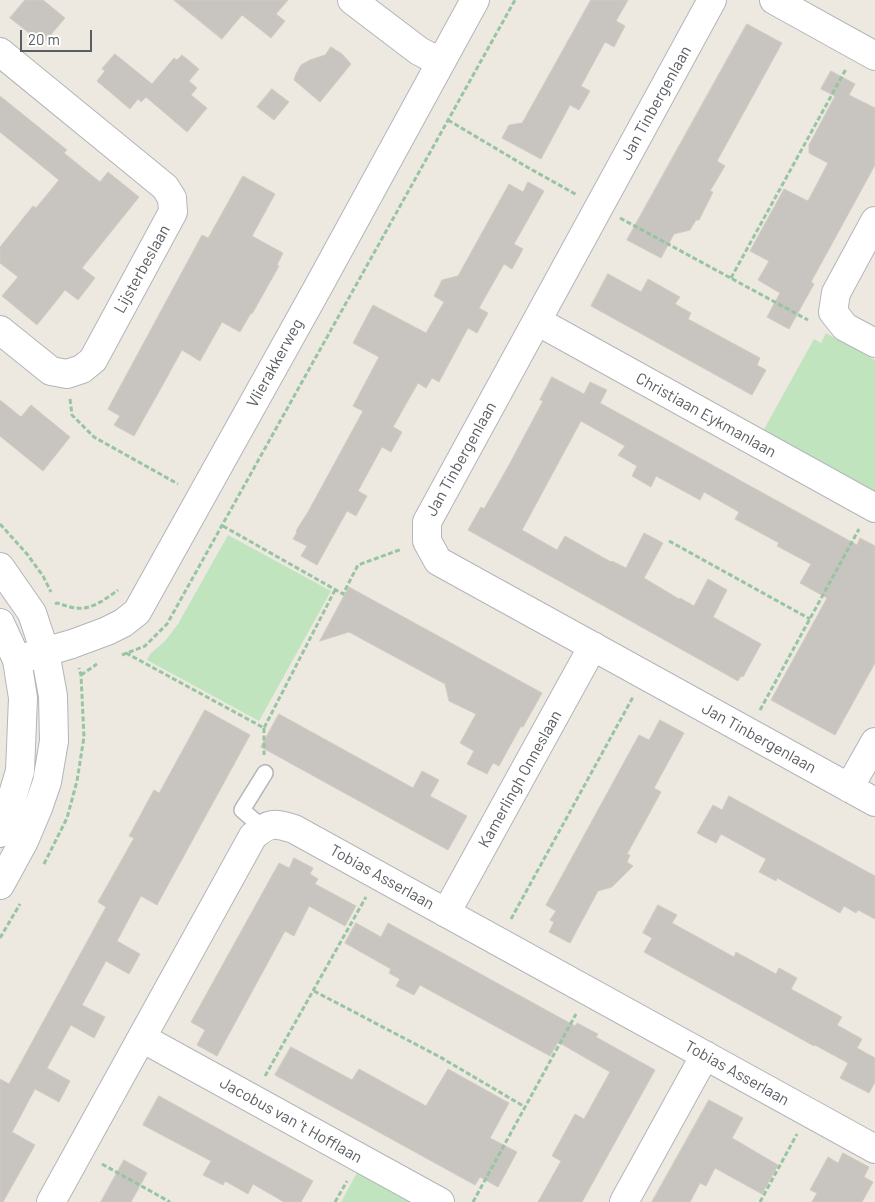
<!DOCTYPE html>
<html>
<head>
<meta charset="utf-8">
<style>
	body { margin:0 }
	#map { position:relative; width:875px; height:1202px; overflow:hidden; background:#ede9e1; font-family:Barlow,sans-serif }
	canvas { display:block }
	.scale { position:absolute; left:20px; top:30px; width:72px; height:22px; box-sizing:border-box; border:2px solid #5a5e62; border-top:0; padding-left:6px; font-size:15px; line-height:18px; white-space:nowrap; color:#5a5e62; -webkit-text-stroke:4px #fff; paint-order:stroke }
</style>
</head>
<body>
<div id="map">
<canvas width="875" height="1202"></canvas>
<div class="scale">20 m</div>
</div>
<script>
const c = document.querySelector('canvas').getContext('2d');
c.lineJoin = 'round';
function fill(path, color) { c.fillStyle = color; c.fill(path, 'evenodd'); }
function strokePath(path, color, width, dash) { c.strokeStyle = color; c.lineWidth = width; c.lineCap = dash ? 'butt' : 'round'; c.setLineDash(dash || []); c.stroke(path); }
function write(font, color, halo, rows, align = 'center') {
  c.font = font + ' Barlow,sans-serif'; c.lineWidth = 5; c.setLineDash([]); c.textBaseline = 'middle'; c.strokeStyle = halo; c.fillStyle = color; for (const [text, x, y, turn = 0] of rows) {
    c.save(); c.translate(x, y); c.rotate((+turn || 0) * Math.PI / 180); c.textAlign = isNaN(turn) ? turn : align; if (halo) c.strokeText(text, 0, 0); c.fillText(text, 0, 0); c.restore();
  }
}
const green = new Path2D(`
	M826,333L875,360V493L763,431L814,339L821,343Z
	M228,535L331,591L259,721L147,660L150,654L165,641L178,624Z
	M359,1169L419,1202H341Z`);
const building = new Path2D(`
	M25,0H43L65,18L43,44L10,18Z
	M174,0H288L276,14L285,21L271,38L242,15L222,39Z
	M591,0H628L616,21L625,26L614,47L605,42L581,86L590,91L579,110L570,105L541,159L502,138L509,125L522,123Z
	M747,24L782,43L717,161L725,166L710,191L713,192L699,220H696L690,230L674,234L661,258L627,240Z
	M331,47L342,54L351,64L320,102L294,80L296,74L301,65L310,60L325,55Z
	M115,54L152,84L174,58L177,60L182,55L199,69L189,81L197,88L191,95L207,108L187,132L146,97L141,102L138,99L130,109L97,81L105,71L102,69Z
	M831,71L855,84L849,95L875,108V165L811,282L814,284L789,329L767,317L780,293L758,280L769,261L750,251L784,189L808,201L828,163L809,153V145L835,96L821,89Z
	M272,89L289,102L274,120L257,107Z
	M0,96L67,150L64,153L100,182L108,172L139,197L82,268L95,278L78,300L65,290L37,325L2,296L18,277L0,263V247L33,206L36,208L59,180L0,132Z
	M243,176L275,194L252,236L283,253L277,265L279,266L252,314L251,313L240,332L222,322L200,361L182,350L161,388L134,436L114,425L120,416L108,409L202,235L208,238Z
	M528,182L544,191L514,244L523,249L512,269L504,264L479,308L488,313L477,333L468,328L439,382L432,378L426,388L418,383L393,427L402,432L391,452L382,447L358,491L367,496L356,516L347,511L317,565L301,556L307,546L293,539L297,532L296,531L308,512L363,411L353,406L379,357L353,343L373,305L426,333L444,302L434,296L442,280L458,276L509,184L523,192Z
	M608,274L641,292L648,279L680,297L675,304L691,313L688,319L760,358L757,365L766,370L752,395L591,306Z
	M552,377L584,394L590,382L607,390L600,403L857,545L860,538L875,546V663L835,735L771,700L827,598L800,583L811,564L777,546L779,543L735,519L739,512L704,492L700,500L656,476L651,487L632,476L637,466L618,455L625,446L581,421L522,530L557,550L565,536L611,562L612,561L626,568L644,533L663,543L644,578L679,599L680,598L694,606L708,579L727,590L713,617L761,644L743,677L741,676L738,681L468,530L481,507L484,509L509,465L543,401L540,400Z
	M0,400L21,417L31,405L70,437L43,471L0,436Z
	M349,587L542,693L523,727L521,726L499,766L493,763L487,774L467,764L474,751L460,743L476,714L449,701L445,684L349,632L320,641Z
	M205,710L250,735L157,905L141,896L117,941L140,954L129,974L106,961L82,1005L105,1017L94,1038L71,1025L47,1068L70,1081L59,1102L35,1089L12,1132L35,1145L3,1202H0V1079L9,1084L19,1066L106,907L98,902L134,838L129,836L154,790L159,793Z
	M279,714L413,788L422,771L439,780L430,796L467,816L448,850L261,747Z
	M660,720L684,733L654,788L661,792L627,854L630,855L627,862L633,866L612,887L598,891L570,943L549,932L554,922L550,920L556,911L546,905L639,735L649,740Z
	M729,796L875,876V919L858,910L856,913L844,906L840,913L777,878L776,881L759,872L766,859L721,834L716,843L697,833L713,805L722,810Z
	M294,858L313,868L310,874L318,879L315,884L356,906L345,926L309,906L294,936L285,931L217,1056L197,1045L205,1030L191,1022L279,863L289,868Z
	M658,905L677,915L672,923L734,957L736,952L776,974L779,968L797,978L791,989L842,1017L837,1025L862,1039L857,1048L875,1058V1082L869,1093L840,1078L848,1063L815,1045L814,1046L644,952L652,938L643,933Z
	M356,923L381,937L388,923L575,1026L577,1023L598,1034L596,1037L655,1070L582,1202H538L561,1161L552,1156L575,1114L584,1119L610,1072L558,1042L550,1056L420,985L414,995L396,986L400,979L389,973L391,969L345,943Z
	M291,1047L352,1080L359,1069L426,1106L448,1069L509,1103L490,1138L517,1152L498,1187L480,1177L475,1185L275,1075Z
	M159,1096L313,1181L301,1202H284L253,1184L248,1194L225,1181L223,1185L203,1175L211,1161L143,1125Z
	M709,1100L743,1118L732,1138L778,1165L762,1194L715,1168L706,1186L700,1183L690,1202H652Z
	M843,1153L869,1167L864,1177L873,1182L862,1202H812L817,1193L810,1190L828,1157L838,1163Z
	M124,1160L147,1173L131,1202H101Z`);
const path = new Path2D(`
	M448,120L527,167L577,195
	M620,218L808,320
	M731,278L846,69
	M70,399L72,415L94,437L178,484
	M0,524L27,554L43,576L51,592
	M223,526L343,594L358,565L402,549
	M669,541L810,619
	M55,604L57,603C64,605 71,608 77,608C92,610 107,598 118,590
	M126,653L264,728L335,590
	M122,655L145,646L167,624L515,0
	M81,675L97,664
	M760,710L859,529
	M264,728V755
	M44,864L67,818L77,781L84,737L81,675L79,668
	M511,919L633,697
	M0,938L20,904
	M314,991L440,1057L525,1107
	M265,1076L366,897
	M102,1164L170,1202
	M335,1202L347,1181
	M473,1202L576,1014
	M760,1202L797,1134`);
const lane = new Path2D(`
	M263,828L242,810L265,773`);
const street = new Path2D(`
	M352,0L419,51L440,62
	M712,0L427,522V541L438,561L875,802
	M774,0L875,56
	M0,52L165,187L172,198L173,212L93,360L82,369L67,374L51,371L0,330
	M875,221L836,293L833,312L845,327L875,343
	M537,321L875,508
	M0,567L32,613L45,652L53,696L54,741L47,782L38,808L24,841L0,885
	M0,623L17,660L23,698L20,771L11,801L0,833
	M17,660L72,644L107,631L123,623L137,612L317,289L475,0
	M849,788L875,742
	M446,913L593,646
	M142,1038L440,1202
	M51,1202L253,836C270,822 273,823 294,829L875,1149
	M624,1202L705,1055`);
const streetNames = [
	["Jan Tinbergenlaan",656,103,-61],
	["Lijsterbeslaan",142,269,-61],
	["Vlierakkerweg",275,363,-61],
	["Christiaan Eykmanlaan",706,415,29],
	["Jan Tinbergenlaan",461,459,-61],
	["Jan Tinbergenlaan",759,738,29],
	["Kamerlingh Onneslaan",520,779,-61],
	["Tobias Asserlaan",382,877,29],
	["Tobias Asserlaan",737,1073,29],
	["Jacobus van 't Hofflaan",291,1120,29]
];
fill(green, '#c0e4be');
fill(building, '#c8c4bf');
strokePath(building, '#d1cbc0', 1);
strokePath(lane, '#b2b5b9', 18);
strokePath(street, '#b2b5b9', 30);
strokePath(path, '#97c5a2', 3, [5, 2.5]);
strokePath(lane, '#fff', 15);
strokePath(street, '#fff', 28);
write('16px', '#5a5e62', '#fff', streetNames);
</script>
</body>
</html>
